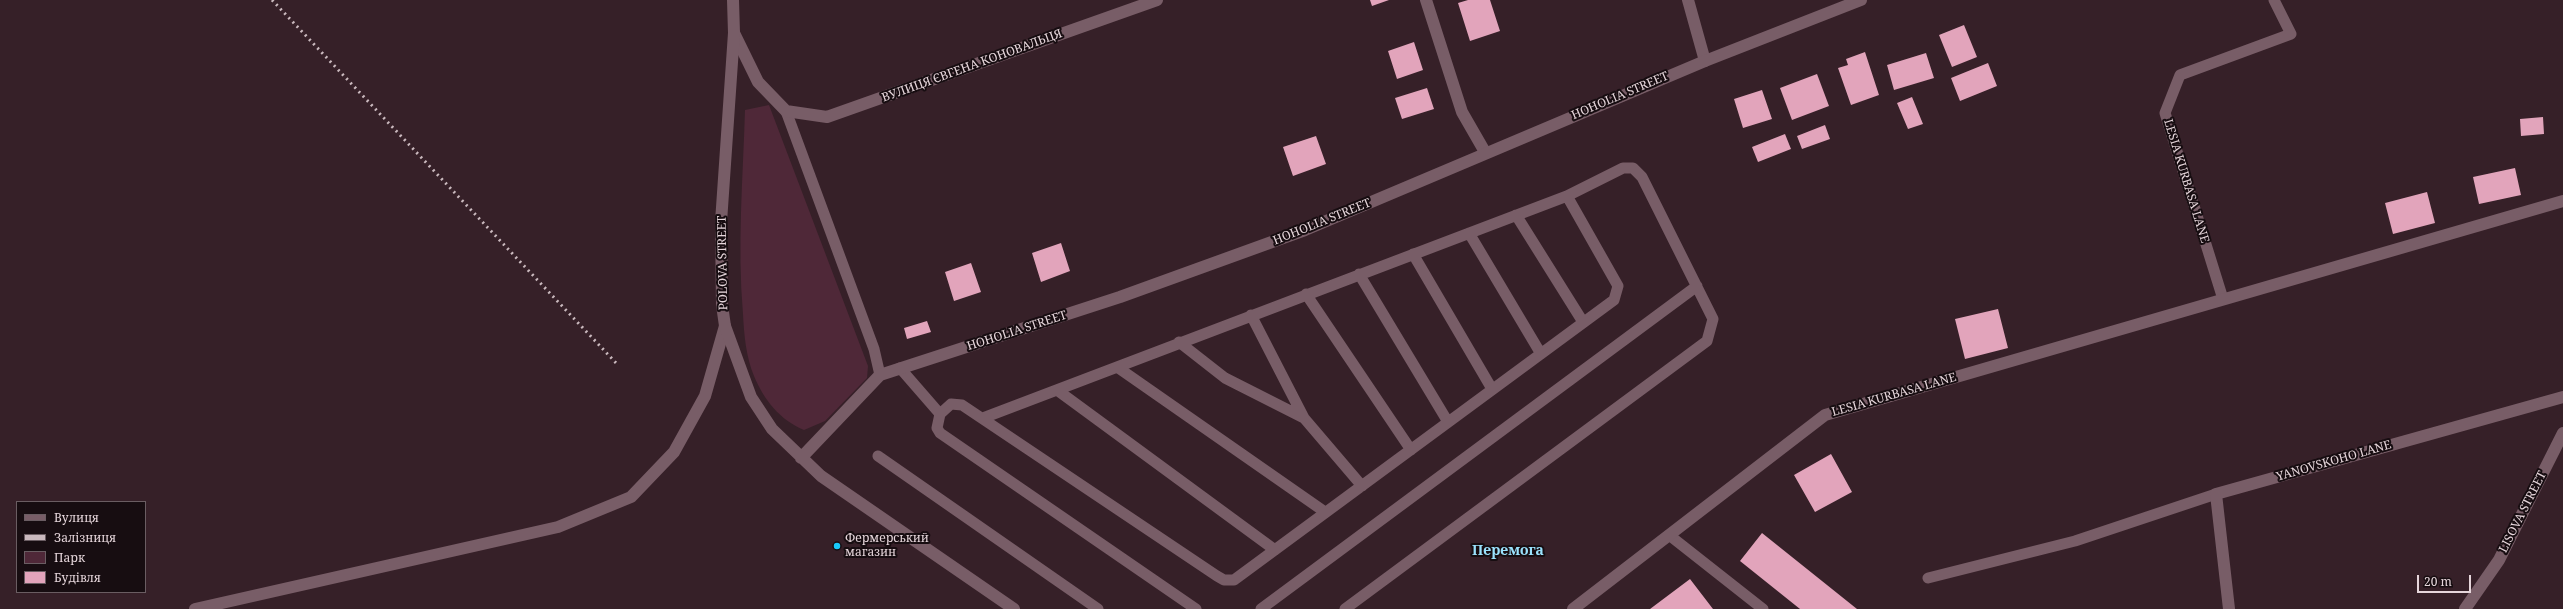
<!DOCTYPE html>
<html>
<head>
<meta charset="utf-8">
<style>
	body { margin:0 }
	#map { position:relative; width:2563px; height:609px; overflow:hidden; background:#362028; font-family:"Noto Serif",serif }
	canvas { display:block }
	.legend { position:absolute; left:16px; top:501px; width:130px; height:92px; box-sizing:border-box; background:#170d11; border:1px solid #6a5d62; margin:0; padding:5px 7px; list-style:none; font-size:12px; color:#e6d6db }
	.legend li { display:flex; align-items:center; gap:8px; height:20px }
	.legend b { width:20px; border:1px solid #6a5d62 }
	.scale { position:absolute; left:2417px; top:575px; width:54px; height:18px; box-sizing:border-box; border:2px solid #e6d6db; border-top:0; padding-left:5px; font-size:12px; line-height:14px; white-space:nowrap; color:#e6d6db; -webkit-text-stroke:3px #170d11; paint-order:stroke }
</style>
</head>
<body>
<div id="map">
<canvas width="2563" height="609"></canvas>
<ul class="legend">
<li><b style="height:5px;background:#785d67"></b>Вулиця</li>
<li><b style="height:5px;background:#cab9be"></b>Залізниця</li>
<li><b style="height:11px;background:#4f2838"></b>Парк</li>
<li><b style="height:11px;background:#e2a4bb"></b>Будівля</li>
</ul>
<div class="scale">20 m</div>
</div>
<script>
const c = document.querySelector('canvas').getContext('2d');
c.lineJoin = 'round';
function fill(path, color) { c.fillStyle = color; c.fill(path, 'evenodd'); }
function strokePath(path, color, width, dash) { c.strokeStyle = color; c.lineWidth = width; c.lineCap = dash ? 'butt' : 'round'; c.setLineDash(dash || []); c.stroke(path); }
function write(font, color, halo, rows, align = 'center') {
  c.font = font + ' "Noto Serif",serif'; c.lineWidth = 4; c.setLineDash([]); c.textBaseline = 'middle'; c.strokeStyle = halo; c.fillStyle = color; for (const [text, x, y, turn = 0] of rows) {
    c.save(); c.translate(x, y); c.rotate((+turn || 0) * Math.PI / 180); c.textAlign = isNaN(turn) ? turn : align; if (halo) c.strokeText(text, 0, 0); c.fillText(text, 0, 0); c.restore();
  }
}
const green = new Path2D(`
	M769,105L868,366L867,378L825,421L804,430C780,420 764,400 754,376C746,357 744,334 743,314C737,246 743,178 745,110Z`);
const building = new Path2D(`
	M1370,0H1389L1372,6Z
	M1468,0H1490L1500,31L1470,41L1458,3Z
	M1964,25L1977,57L1952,67L1939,35Z
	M1414,42L1423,70L1397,79L1388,51Z
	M1865,52L1879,95L1851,105L1838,68L1848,65L1846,59Z
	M1926,53L1934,78L1894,90L1887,65Z
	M1988,63L1997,86L1960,101L1951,78Z
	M1817,74L1829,106L1792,120L1780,88Z
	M1427,88L1434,109L1402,119L1395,98Z
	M1762,90L1772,119L1743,128L1734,99Z
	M1912,97L1923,124L1908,129L1897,103Z
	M2543,117L2544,134L2521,136L2520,119Z
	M1825,125L1830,139L1802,149L1797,136Z
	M1785,134L1791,149L1758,162L1752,147Z
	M1316,136L1326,164L1293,176L1283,147Z
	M2515,168L2521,195L2479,204L2473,177Z
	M2427,192L2435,223L2393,234L2385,203Z
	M1061,243L1070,271L1041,282L1032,253Z
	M971,263L981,292L954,301L945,272Z
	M1998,309L2008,348L1965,359L1955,319Z
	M927,321L931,332L907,339L904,328Z
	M1831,454L1852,492L1815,512L1794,475Z
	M1762,533L1857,609H1800L1740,561Z
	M1690,579L1713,609H1650Z`);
const lane = new Path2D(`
	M786,111L874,349L880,375
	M1516,215L1583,322
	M1469,233L1541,354
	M1413,254L1492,389
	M1359,274L1448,422
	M1306,294L1411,450
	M2223,299L2165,113L2180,75L2291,34L2274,0
	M1251,315L1304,418L1362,486
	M1179,342L1225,378L1304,418
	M1117,367L1325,512
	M900,368L940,414L951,404L962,405L1217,576L1224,580H1234L1614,300L1618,286L1567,196
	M1057,390L1275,550
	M940,414L937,428L940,433L1196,609
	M983,418L1567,196L1623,168H1633L1642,177L1713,319L1707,341L1345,609
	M878,456L1098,609
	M1669,535L1763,609
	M1928,578L2075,541L2216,494
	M1261,609L1697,286`);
const street = new Path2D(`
	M1426,0L1462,112L1485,152
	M1688,0L1705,61
	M734,33L758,82L786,111L827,117L1157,0
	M195,609L558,527L631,497L674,452L705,396L725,326
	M1573,609L1825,415L2563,201
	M2229,609L2216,494L2563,397
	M2465,609L2499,560L2563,433`);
const secondary = new Path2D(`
	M733,0L734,33L721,222L722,305L725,326L751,397L772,429L821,476L1014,609
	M801,458L880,375L1120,297L1305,230L1705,61L1861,0`);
const rail = new Path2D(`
	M272,0L618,365`);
const markers = [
	[837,546,4,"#18cafc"]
];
const streetNames = [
	["ВУЛИЦЯ ЄВГЕНА КОНОВАЛЬЦЯ",972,66,-20],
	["HOHOLIA STREET",1620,96,-23],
	["LESIA KURBASA LANE",2186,181,73],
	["HOHOLIA STREET",1322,222,-22],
	["POLOVA STREET",723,263,-91],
	["HOHOLIA STREET",1017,331,-18],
	["LESIA KURBASA LANE",1894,395,-16],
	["YANOVSKOHO LANE",2334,461,-16],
	["LISOVA STREET",2523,512,-63]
];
const poiNames = [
	["Фермерський",845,539],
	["магазин",845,553]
];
const quarterNames = [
	["Перемога",1508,551]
];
fill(green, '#4f2838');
fill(building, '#e2a4bb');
strokePath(lane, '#785d67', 11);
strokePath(street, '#785d67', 12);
strokePath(secondary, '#785d67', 12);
strokePath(rail, '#cab9be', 3, [2, 4]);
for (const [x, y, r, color] of markers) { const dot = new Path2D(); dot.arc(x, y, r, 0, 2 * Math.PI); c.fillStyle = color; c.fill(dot); strokePath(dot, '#170d11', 1.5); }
write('12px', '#e6d6db', '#170d11', streetNames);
write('12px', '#e6d6db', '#170d11', poiNames, 'left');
write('bold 14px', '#9ae1fc', '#170d11', quarterNames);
</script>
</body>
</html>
